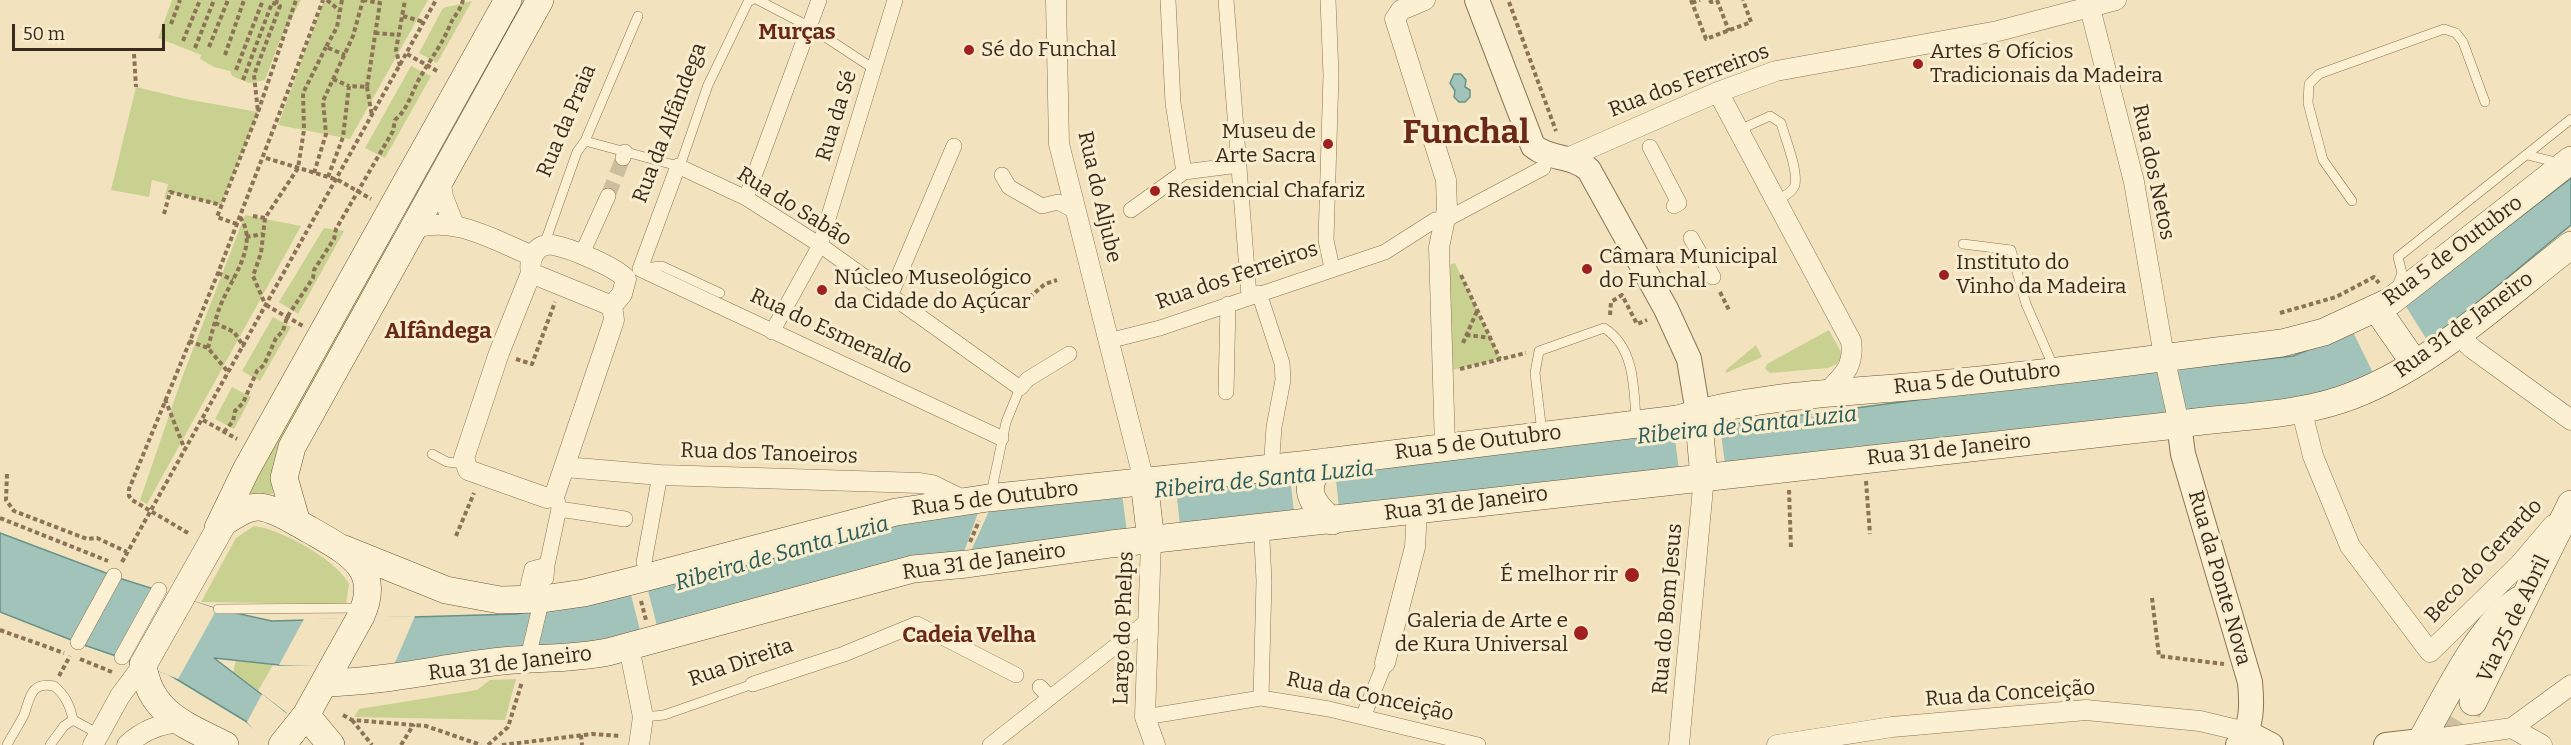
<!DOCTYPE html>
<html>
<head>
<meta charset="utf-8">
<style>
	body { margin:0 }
	#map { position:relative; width:2571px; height:745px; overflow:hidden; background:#f2e3be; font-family:Bitter,serif }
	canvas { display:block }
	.scale { position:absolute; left:12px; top:24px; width:153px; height:27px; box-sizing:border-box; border:3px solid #3a2a1b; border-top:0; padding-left:8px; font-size:18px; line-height:21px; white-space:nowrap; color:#3a2a1b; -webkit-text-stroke:4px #f8edcf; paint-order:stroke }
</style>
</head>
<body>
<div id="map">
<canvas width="2571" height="745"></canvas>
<div class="scale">50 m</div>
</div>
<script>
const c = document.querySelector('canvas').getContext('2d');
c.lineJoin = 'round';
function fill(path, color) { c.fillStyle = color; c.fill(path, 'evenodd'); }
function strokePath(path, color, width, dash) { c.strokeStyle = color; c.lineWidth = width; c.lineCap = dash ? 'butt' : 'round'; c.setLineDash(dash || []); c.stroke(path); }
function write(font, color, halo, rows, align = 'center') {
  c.font = font + ' Bitter,serif'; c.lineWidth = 6; c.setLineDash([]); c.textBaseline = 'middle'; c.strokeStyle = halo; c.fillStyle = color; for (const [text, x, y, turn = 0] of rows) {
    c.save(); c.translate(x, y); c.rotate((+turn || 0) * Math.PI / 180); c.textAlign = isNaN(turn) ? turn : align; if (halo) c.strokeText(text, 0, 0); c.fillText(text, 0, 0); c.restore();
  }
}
const green = new Path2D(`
	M172,0H301L280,40L265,80L249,83L232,76L230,71L214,67L200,59L201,55L158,38Z
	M324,0H428L350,139L278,125Z
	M520,0H527L409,213L403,210Z
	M472,1L437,63L419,53L443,8Z
	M411,66L431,76L385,158L365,148Z
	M136,87L186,99L258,112L221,205L170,192L164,200L168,184L152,180L149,197L111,190Z
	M245,215L301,226L147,504L140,500L183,375Z
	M324,228L344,231L298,314L279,302Z
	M389,235L394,238L279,444L272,467L273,494L249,493L247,490Z
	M1455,263L1500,359L1452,370L1445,266Z
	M273,317L291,327L260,381L242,371Z
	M1829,330L1842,354L1837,364L1828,368L1770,373L1765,369L1767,364Z
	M1756,345L1762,357L1726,373V370Z
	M232,387L251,397L234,429L215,419Z
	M254,526C281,529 337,560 349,584L346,604L201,602L236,538Z
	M236,660L273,665L258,691L233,673Z
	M516,679L505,720L354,717L359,709L477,690L490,680Z`);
const water = new Path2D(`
	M1454,74H1461L1466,80L1465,87L1470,90V97L1465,102H1459L1454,97L1455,91L1450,83Z
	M2571,178V225C2500,282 2427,353 2342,388C2327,394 2309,396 2293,400L1133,531L602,644L401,663L279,665L214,658L286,713L269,745L247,722L168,674L84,645L0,612V533L122,579L217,609L272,621L517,614L900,519L1674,432L2030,385L2293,356L2353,332L2506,228Z`);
const pier = new Path2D(`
	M2405,305L2427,340L2374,375L2353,332Z
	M1720,426L1725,464L1679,470L1674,432Z
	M1335,470L1339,509L1294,513L1290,475Z
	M1176,488L1180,526L1127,532L1122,494Z
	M990,509L971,551L964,552L979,510Z
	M647,587L658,630L641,634L630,591Z
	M155,588L217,609L178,679L117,655Z
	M415,616L393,667L279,665L304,619Z
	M262,694L286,713L318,745H265L247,722Z`);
const pedestrianTunnel = new Path2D(`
	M608,196L623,158`);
const secondaryTunnel = new Path2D(`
	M2446,745L2473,702`);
const path = new Path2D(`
	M277,0L276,4L280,6L254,75L258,112L296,0
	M327,0L340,11
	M342,0L337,27L326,47L345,55
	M1691,0L1706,39L1751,22L1743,0
	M1710,0L1711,2L1717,0
	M1717,0L1729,31
	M1509,2L1556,131
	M1692,3L1700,0
	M403,16L424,22
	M171,24L180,0
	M375,33L399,35
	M183,41L200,0
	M209,47L228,0
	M195,48L214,0
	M134,54L136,87
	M407,54L439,72
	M225,55L244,0
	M400,66L396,50L405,0
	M236,70L263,0
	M333,79L349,86
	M243,80L272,3L276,4
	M367,87L372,116
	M266,158L338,180L371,199
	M314,173L326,134L323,101L353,36L363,0
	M328,177L343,137L349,86L367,87L380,3L364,0
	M164,214L170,192L221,205
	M253,216L265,218L298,168L304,130L303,93L326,47
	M265,218L261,253L253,276L265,304
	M237,224L217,217L258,112
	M246,237L263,234
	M218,273L233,280
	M1461,275L1500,359
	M1720,292L1729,310
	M266,305L303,326
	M1018,307L1045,284L1057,280
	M2280,313L2336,297L2374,277L2379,283
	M1610,315L1611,302L1622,295L1637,324L1647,320
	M215,323L234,332L244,347
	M1466,335L1492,338
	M189,341L208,348L229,373
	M1463,343L1477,311
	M208,348C211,336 214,324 218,312C227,283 261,247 240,217
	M516,359L532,364L555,302
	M1460,369L1526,353
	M165,399L185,450
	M203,420L237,439
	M224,432L233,421L235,411L243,403L257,371L264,365L276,338L283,331L287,317L313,278L314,270L334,239L336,229L393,131L395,120C407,110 411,95 418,81C429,61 442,45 450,25C454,15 460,12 463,0
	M7,474L6,500L14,511L87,539L97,538L127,552
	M1866,481L1870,534
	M1789,490L1791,549
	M0,518L108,561
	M188,533L132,500L129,496V489L218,273L323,0
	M456,536L474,493
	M970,542L979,521
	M122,562L436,0
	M2152,598L2159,656L2224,664
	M641,601L646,620
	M0,630L64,653
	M80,659L112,672
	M59,676L70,656
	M343,715L352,720L426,726L481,745
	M352,720L372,745
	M581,735L582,745
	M401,745L414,724
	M488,745L508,727L522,682
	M502,745L592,734L621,736`);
const service = new Path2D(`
	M758,0L810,27L874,69
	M1739,130L1770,116L1781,123C1785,138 1798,169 1795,185C1793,192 1783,197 1777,200
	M585,141L678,166L681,163L708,85L748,2L752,0
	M2527,155L2560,163
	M2352,201L2323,160L2308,103L2309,84L2319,74L2444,29L2456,33L2463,42L2485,102
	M1963,244L2011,250L2026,304L2054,368
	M544,245L577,152L585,141L638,16
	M642,268L662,266L720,293
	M2397,286L2402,273L2398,257L2571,119
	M1542,433L1535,373L1539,351L1604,328C1635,347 1634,389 1636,421
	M432,454L447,462L465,464
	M993,484L1006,422L1020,388
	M218,609L362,608
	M643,717L664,715L753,684
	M7,745C12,735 19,725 24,715C30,699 30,681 54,686C65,695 70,705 73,720
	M50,745L64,726L73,720L99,734`);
const pedestrian = new Path2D(`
	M1168,0L1173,103L1184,172
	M1226,0L1249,296
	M1328,0L1331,75L1326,240L1332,268
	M1650,147L1679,203L1674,206
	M623,158L625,152
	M1002,175L1009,187L1042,206L1058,202L1075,211
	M746,198L819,0
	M1131,210L1184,172L1239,165
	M1451,217L1543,168
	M1691,238L1713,277
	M581,256L608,196
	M1259,293L1282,363L1283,380L1274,427L1272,456
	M891,294L954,146
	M772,332L820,245L895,0
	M1116,339L1160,328L1385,252L1435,220
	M1226,392L1228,304
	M1001,438L640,269L678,166L746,198L820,245L1020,388L1028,379L1069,354
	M559,509L625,519
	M644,562L660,475
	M537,576L539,579L546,578L547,565
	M528,586L532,569L547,565L559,509L558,503L552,497
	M78,642L114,576
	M530,649L539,611
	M122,657L159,590
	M753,684L844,654L917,624L1016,675
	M1040,687L1050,698
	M1261,698L1264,581L1262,540
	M1145,717L1261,698L1329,709L1478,745
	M1363,717L1385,663
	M990,745L1150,619`);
const minor = new Path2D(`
	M1056,0L1059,144L1144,481
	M1425,0L1401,10L1395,19L1446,180L1447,209L1439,247L1445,447
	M2088,0L2134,182L2164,356L2179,424
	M1718,92L1851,341C1855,367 1842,377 1825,394
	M1565,159L1718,92L1776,71L1998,31L2116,0
	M440,179L443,197L454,225
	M411,230C452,213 495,241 533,256
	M531,273L499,353L464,458L468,470L547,498L555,494L609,335L614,320L612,306
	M531,273C528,259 537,242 553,245C570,248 616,267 626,279L622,294L612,306
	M531,273L612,306
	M2456,334L2473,349L2571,420
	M2301,408L2313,456L2350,546L2430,652L2519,565L2553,525
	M565,467L660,475L920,483L932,485L967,502
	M1151,541L1145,717L1155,745
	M629,647L643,717L639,745
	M1385,663L1415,547L1417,510
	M2512,728L2542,745
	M2421,741L2512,728L2571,685
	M93,745L120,696L143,665
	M127,745C142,731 161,723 182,722
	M1679,745L1704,477
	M1777,745L1892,727L2086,710L2200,721L2246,732`);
const tertiary = new Path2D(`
	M1477,0L1533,146C1550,160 1573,155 1589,170L1666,309L1689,359L1698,413
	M2179,424L2183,454L2250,682C2252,703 2253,728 2238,745
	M2246,732L2271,745
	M2386,745L2421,741`);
const secondary = new Path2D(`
	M2377,309L2415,364
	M1698,413L1704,477
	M1324,462C1302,486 1308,501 1332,521
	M1144,481L1151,541
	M297,523L284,478L292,447L540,0
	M218,528L246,470L508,0
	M344,549L446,590L500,600L542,599L584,593L636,580L896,512L988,498L1310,464L1678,419C1758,394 1847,393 1930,385C2048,374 2165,357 2282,343L2324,332L2391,301L2571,160
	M324,683C382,682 436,669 493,662C532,657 568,660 608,652L913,569L967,564L1111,544L2167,426C2224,416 2285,418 2340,400C2425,372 2500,300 2571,245
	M2473,702L2571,504
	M306,715L331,745
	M2421,741C2444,700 2480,624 2519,600
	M225,745C186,725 150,714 143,665L223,523C233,516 247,506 260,507C277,509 295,522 310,530C346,551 383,567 361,616L306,715L282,745`);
const markers = [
	[969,50,6,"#a02020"],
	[1918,64,6,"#a02020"],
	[1328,144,6,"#a02020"],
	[1155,191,6,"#a02020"],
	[1587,269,6,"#a02020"],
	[1944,275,6,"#a02020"],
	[822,290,6,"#a02020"],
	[1632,575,8,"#a02020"],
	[1581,633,8,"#a02020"]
];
const poiNames = [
	["Sé do Funchal",981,50],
	["Artes & Ofícios",1930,52],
	["Tradicionais da Madeira",1930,76],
	["Museu de",1316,132,"right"],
	["Arte Sacra",1316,156,"right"],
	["Residencial Chafariz",1167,191],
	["Câmara Municipal",1599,257],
	["do Funchal",1599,281],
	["Instituto do",1956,263],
	["Vinho da Madeira",1956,287],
	["Núcleo Museológico",834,278],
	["da Cidade do Açúcar",834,302],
	["É melhor rir",1618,575,"right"],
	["Galeria de Arte e",1568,621,"right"],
	["de Kura Universal",1568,645,"right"]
];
const streetNames = [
	["Rua dos Ferreiros",1689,81,-21],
	["Rua da Sé",837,116,-73],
	["Rua da Praia",567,121,-67],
	["Rua da Alfândega",670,123,-69],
	["Rua dos Netos",2153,172,78],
	["Rua do Aljube",1099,197,77],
	["Rua do Sabão",794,207,32],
	["Rua 5 de Outubro",2453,251,-37],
	["Rua dos Ferreiros",1237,276,-19],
	["Rua 31 de Janeiro",2464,325,-36],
	["Rua do Esmeraldo",831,332,25],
	["Rua 5 de Outubro",1977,379,-6],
	["Rua 5 de Outubro",1478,443,-7],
	["Rua 31 de Janeiro",1949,450,-6],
	["Rua dos Tanoeiros",769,454,2],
	["Rua 5 de Outubro",995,499,-7],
	["Rua 31 de Janeiro",1466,504,-7],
	["Beco do Gerardo",2484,561,-47],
	["Rua 31 de Janeiro",984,562,-8],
	["Rua da Ponte Nova",2219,578,74],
	["Rua do Bom Jesus",1668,609,-85],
	["Via 25 de Abril",2514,619,-64],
	["Largo do Phelps",1124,628,-88],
	["Rua Direita",741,663,-19],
	["Rua 31 de Janeiro",510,664,-7],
	["Rua da Conceição",2010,694,-4],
	["Rua da Conceição",1370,697,12]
];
const neighbourhoodNames = [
	["Murças",797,33],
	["Alfândega",438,332],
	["Cadeia Velha",969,636]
];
const waterNames = [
	["Ribeira de Santa Luzia",1747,426,-6],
	["Ribeira de Santa Luzia",1264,480,-6],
	["Ribeira de Santa Luzia",782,554,-16]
];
const townNames = [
	["Funchal",1466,134]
];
fill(green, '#c9d191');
fill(water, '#a2c3ba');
strokePath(water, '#689288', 1.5);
fill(pier, '#f2e3be');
strokePath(pedestrianTunnel, '#cdbe9d', 15, [15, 8]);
strokePath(secondaryTunnel, '#cdbe9d', 27, [27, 14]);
strokePath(service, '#8c7355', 10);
strokePath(pedestrian, '#8c7355', 16);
strokePath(minor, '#8c7355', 21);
strokePath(tertiary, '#8c7355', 26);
strokePath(secondary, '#6d5439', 28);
strokePath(path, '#8c7355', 4, [4.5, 3]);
strokePath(service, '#fcf0d2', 9);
strokePath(pedestrian, '#fcf0d2', 15);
strokePath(minor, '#fcf0d2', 20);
strokePath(tertiary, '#fcf0d2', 24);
strokePath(secondary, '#fcf0d2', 27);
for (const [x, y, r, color] of markers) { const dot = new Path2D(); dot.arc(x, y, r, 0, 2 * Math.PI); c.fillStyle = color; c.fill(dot); strokePath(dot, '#f8edcf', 2); }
write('21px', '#3a2a1b', '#f8edcf', poiNames, 'left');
write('21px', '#3a2a1b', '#f8edcf', streetNames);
write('bold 22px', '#6a2917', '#f8edcf', neighbourhoodNames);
write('italic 22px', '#295b58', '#f8edcf', waterNames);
write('bold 33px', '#6a2917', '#f8edcf', townNames);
</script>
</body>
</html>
